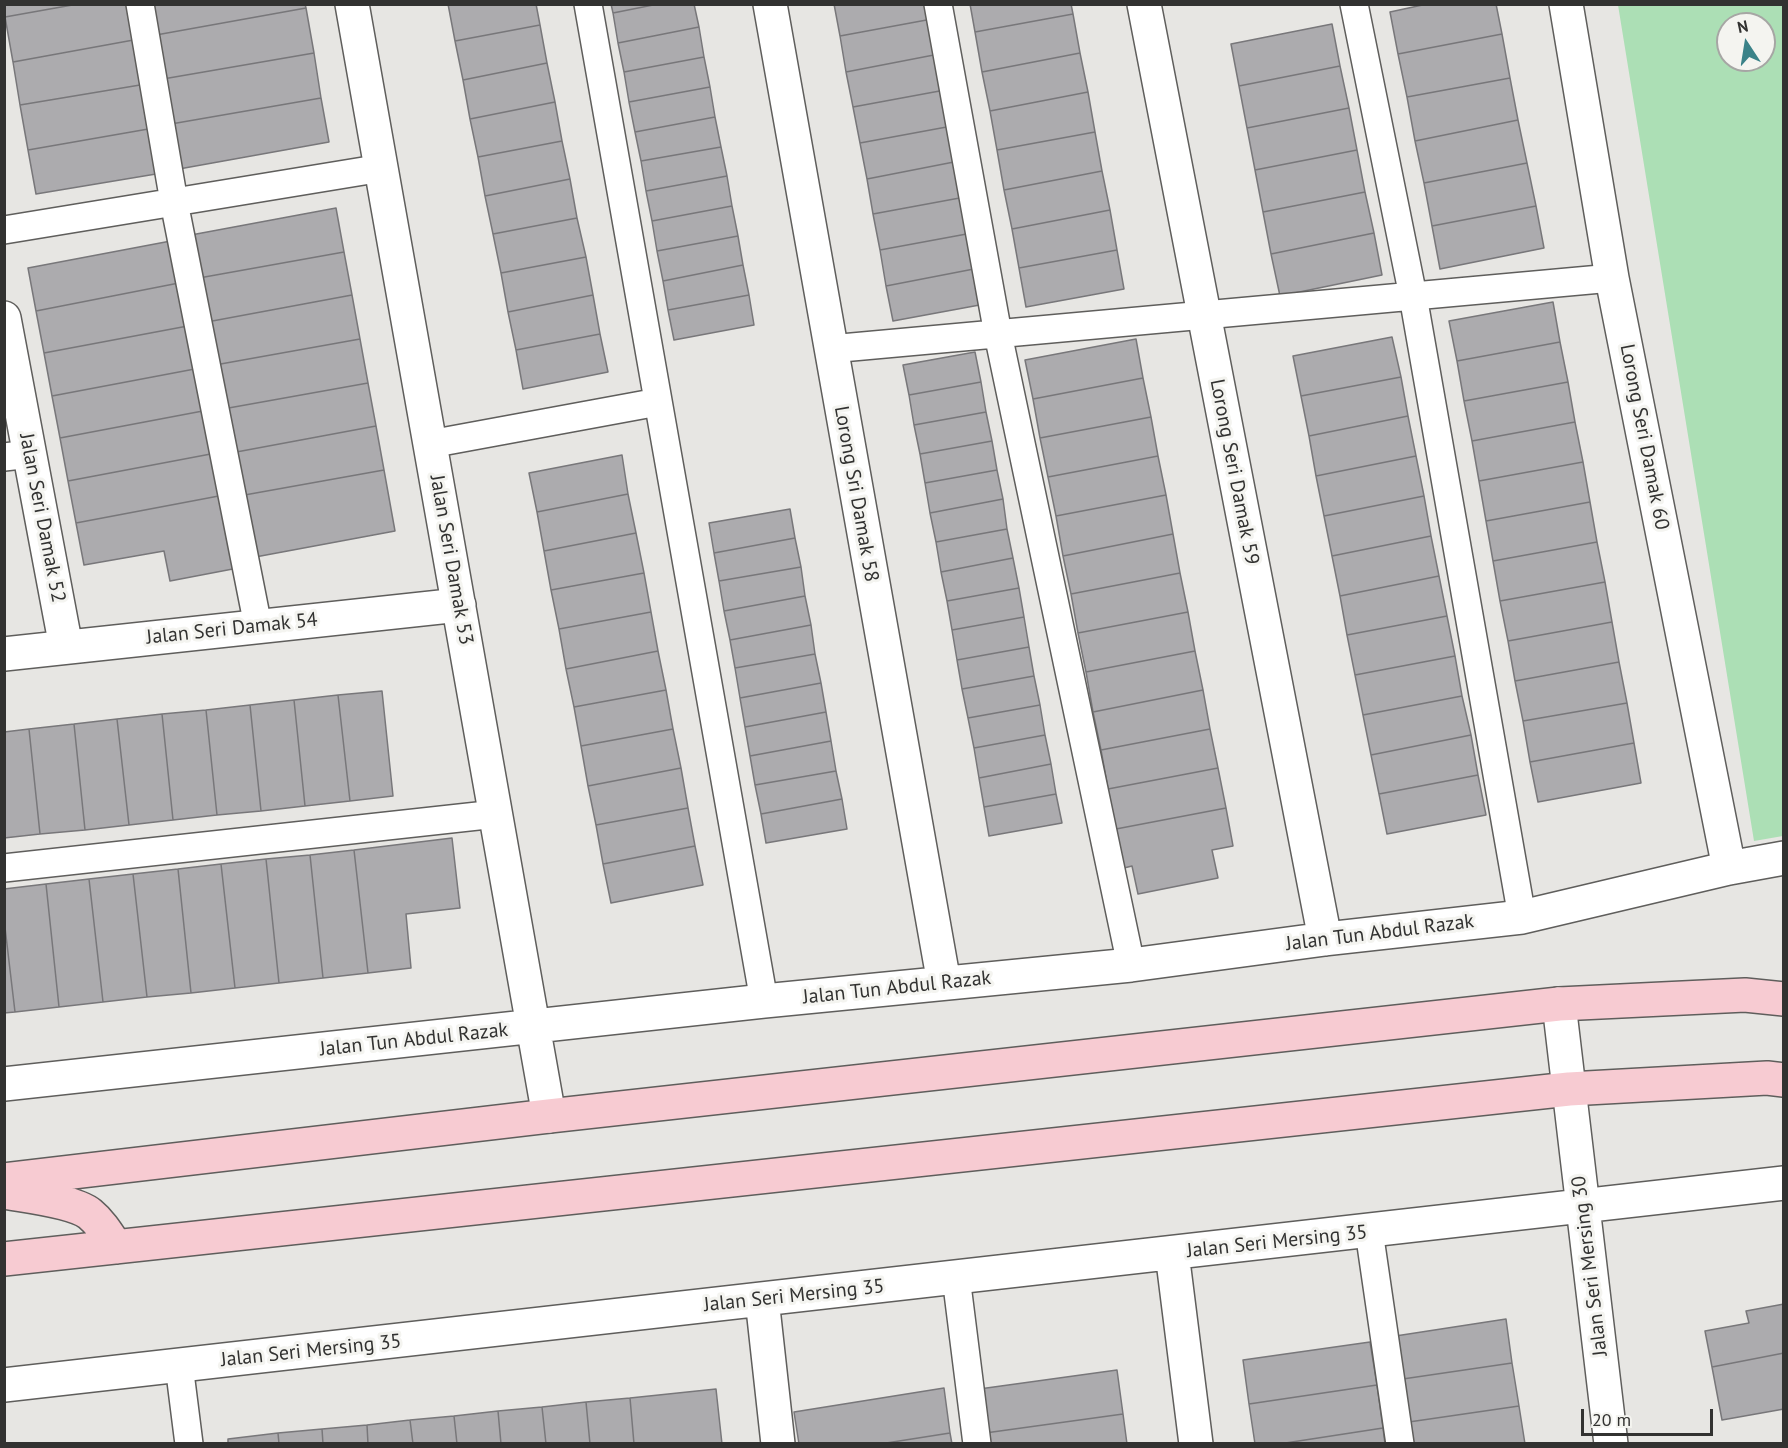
<!DOCTYPE html>
<html>
<head>
<meta charset="utf-8">
<style>
	body { margin:0 }
	#map { position:relative; width:1788px; height:1448px; overflow:hidden; background:#e7e6e3; font-family:"PT Sans",sans-serif }
	canvas { display:block }
	.frame { position:absolute; inset:0; border:6px solid #323231; pointer-events:none }
	.north { position:absolute; left:1716px; top:12px; width:60px; height:60px; box-sizing:border-box; background:#f4f4f0; border:2px solid #a6a6a4; border-radius:50%; rotate:348deg; font-size:16px; font-weight:700; line-height:24px; text-align:center; color:#323231 }
	.north::after { content:''; display:block; margin:auto; width:21px; height:27px; background:#3a8288; clip-path:polygon(50% 0,100% 100%,50% 72%,0 100%) }
	.scale { position:absolute; left:1581px; top:1409px; width:132px; height:27px; box-sizing:border-box; border:3px solid #323231; border-top:0; padding-left:8px; font-size:18px; line-height:21px; white-space:nowrap; color:#323231; -webkit-text-stroke:4px #f4f4f0; paint-order:stroke }
</style>
</head>
<body>
<div id="map">
<canvas width="1788" height="1448"></canvas>
<div class="frame"></div>
<div class="north">N</div>
<div class="scale">20 m</div>
</div>
<script>
const c = document.querySelector('canvas').getContext('2d');
c.lineJoin = 'round';
function fill(path, color) { c.fillStyle = color; c.fill(path, 'evenodd'); }
function strokePath(path, color, width, dash) { c.strokeStyle = color; c.lineWidth = width; c.lineCap = dash ? 'butt' : 'round'; c.setLineDash(dash || []); c.stroke(path); }
function write(font, color, halo, rows, align = 'center') {
  c.font = font + ' "PT Sans",sans-serif'; c.lineWidth = 6; c.setLineDash([]); c.textBaseline = 'middle'; c.strokeStyle = halo; c.fillStyle = color; for (const [text, x, y, turn = 0] of rows) {
    c.save(); c.translate(x, y); c.rotate((+turn || 0) * Math.PI / 180); c.textAlign = isNaN(turn) ? turn : align; if (halo) c.strokeText(text, 0, 0); c.fillText(text, 0, 0); c.restore();
  }
}
const green = new Path2D(`
	M1618,5H1783V836L1754,841ZM1728,24H1764V60H1728Z`);
const building = new Path2D(`
	M4,4H78L5,17Z
	M78,4H132L139,39L13,62L5,17Z
	M151,4H305L306,8L156,35Z
	M448,4H536L540,25L455,41Z
	M611,4H658L613,13Z
	M658,4H694L699,27L618,43L613,13Z
	M834,4H929L932,19L840,36Z
	M970,4H1071L1073,14L975,32Z
	M1427,4H1496L1502,34L1398,54L1390,12Z
	M306,8L314,53L163,79L156,35Z
	M1073,14L1080,53L982,72L975,32Z
	M932,19L939,54L846,72L840,36Z
	M1332,24L1340,66L1239,86L1231,44Z
	M540,25L547,63L463,80L455,41Z
	M699,27L704,57L624,72L618,43Z
	M1502,34L1510,78L1407,97L1398,54Z
	M139,39L146,84L20,105L13,62Z
	M314,53L321,98L171,124L163,79Z
	M1080,53L1088,92L990,111L982,72Z
	M939,54L945,90L853,107L846,72Z
	M704,57L710,87L629,102L624,72Z
	M547,63L555,102L470,119L463,80Z
	M1340,66L1349,108L1247,128L1239,86Z
	M1510,78L1518,120L1415,141L1407,97Z
	M146,84L154,128L28,150L20,105Z
	M710,87L715,117L635,132L629,102Z
	M945,90L952,126L860,143L853,107Z
	M1088,92L1095,132L997,150L990,111Z
	M321,98L329,142L179,169L171,124Z
	M555,102L562,141L478,157L470,119Z
	M1349,108L1357,150L1255,170L1247,128Z
	M715,117L721,147L641,161L635,132Z
	M1518,120L1527,163L1424,183L1415,141Z
	M952,126L959,161L867,179L860,143Z
	M154,128L162,173L36,194L28,150Z
	M1095,132L1102,171L1004,190L997,150Z
	M562,141L570,179L485,196L478,157Z
	M721,147L727,176L646,191L641,161Z
	M1357,150L1365,192L1263,212L1255,170Z
	M959,161L965,197L873,214L867,179Z
	M1527,163L1536,206L1432,226L1424,183Z
	M1102,171L1110,210L1012,229L1004,190Z
	M727,176L732,206L652,221L646,191Z
	M570,179L577,218L493,234L485,196Z
	M1365,192L1374,233L1271,254L1263,212Z
	M965,197L972,233L880,250L873,214Z
	M732,206L738,236L657,251L652,221Z
	M1536,206L1544,248L1440,269L1432,226Z
	M336,208L344,252L199,278L191,235Z
	M1110,210L1117,250L1019,268L1012,229Z
	M577,218L586,257L501,273L493,234Z
	M972,233L979,268L886,286L880,250Z
	M1374,233L1382,275L1280,296L1271,254Z
	M738,236L743,265L663,281L657,251Z
	M176,240L184,282L36,311L28,268Z
	M1117,250L1124,289L1026,307L1019,268Z
	M344,252L352,295L207,322L199,278Z
	M586,257L593,295L508,312L501,273Z
	M743,265L749,295L668,310L663,281Z
	M979,268L985,304L893,321L886,286Z
	M184,282L193,325L44,353L36,311Z
	M352,295L360,339L215,365L207,322Z
	M593,295L600,334L516,350L508,312Z
	M749,295L754,325L674,340L668,310Z
	M1553,302L1560,342L1457,361L1449,321Z
	M193,325L200,368L52,396L44,353Z
	M600,334L608,372L523,389L516,350Z
	M1392,337L1401,377L1301,396L1293,356Z
	M360,339L368,383L223,409L215,365Z
	M1136,339L1143,378L1033,399L1025,360Z
	M1560,342L1568,382L1464,401L1457,361Z
	M975,352L981,382L909,395L903,365Z
	M200,368L208,410L60,438L52,396Z
	M1401,377L1408,416L1309,436L1301,396Z
	M1143,378L1151,417L1040,438L1033,399Z
	M981,382L986,412L914,425L909,395Z
	M1568,382L1575,422L1472,441L1464,401Z
	M368,383L376,426L231,453L223,409Z
	M208,410L216,453L68,481L60,438Z
	M986,412L992,441L920,454L914,425Z
	M1408,416L1416,456L1316,476L1309,436Z
	M1151,417L1158,456L1048,477L1040,438Z
	M1575,422L1583,462L1479,481L1472,441Z
	M376,426L384,470L239,496L231,453Z
	M992,441L997,470L925,483L920,454Z
	M216,453L224,495L76,523L68,481Z
	M622,455L628,494L537,512L529,473Z
	M1158,456L1166,495L1056,516L1048,477Z
	M1416,456L1424,496L1324,516L1316,476Z
	M1583,462L1590,502L1486,521L1479,481Z
	M384,470L395,531L250,558L239,496Z
	M997,470L1003,499L930,513L925,483Z
	M628,494L636,533L544,551L537,512Z
	M224,495L238,568L170,581L164,551L84,565L76,523Z
	M1166,495L1173,534L1063,556L1056,516Z
	M1424,496L1431,536L1332,556L1324,516Z
	M1003,499L1007,529L936,542L930,513Z
	M1590,502L1597,542L1493,561L1486,521Z
	M790,509L795,538L714,553L709,523Z
	M1007,529L1013,558L941,572L936,542Z
	M636,533L644,573L551,590L544,551Z
	M1173,534L1180,573L1071,594L1063,556Z
	M1431,536L1439,576L1340,596L1332,556Z
	M795,538L801,567L719,581L714,553Z
	M1597,542L1605,582L1500,601L1493,561Z
	M1013,558L1019,588L947,601L941,572Z
	M801,567L805,596L724,611L719,581Z
	M644,573L651,612L559,629L551,590Z
	M1180,573L1188,612L1078,633L1071,594Z
	M1439,576L1447,616L1347,635L1340,596Z
	M1605,582L1612,622L1508,641L1500,601Z
	M1019,588L1024,617L952,630L947,601Z
	M805,596L811,625L730,640L724,611Z
	M651,612L658,651L566,669L559,629Z
	M1188,612L1195,651L1086,672L1078,633Z
	M1447,616L1455,656L1355,675L1347,635Z
	M1024,617L1029,647L957,660L952,630Z
	M1612,622L1619,662L1515,681L1508,641Z
	M811,625L815,654L735,668L730,640Z
	M1029,647L1034,676L962,689L957,660Z
	M658,651L666,690L574,707L566,669Z
	M1195,651L1203,690L1093,712L1086,672Z
	M815,654L821,683L740,698L735,668Z
	M1455,656L1462,696L1363,715L1355,675Z
	M1619,662L1627,703L1523,721L1515,681Z
	M1034,676L1040,705L968,718L962,689Z
	M821,683L826,712L745,727L740,698Z
	M666,690L673,729L581,746L574,707Z
	M1203,690L1210,729L1101,750L1093,712Z
	M382,691L393,796L350,801L338,695Z
	M338,695L350,801L305,806L294,700Z
	M1462,696L1471,735L1371,755L1363,715Z
	M294,700L305,806L261,811L250,705Z
	M1627,703L1634,743L1530,762L1523,721Z
	M250,705L261,811L217,815L206,710Z
	M1040,705L1045,735L974,748L968,718Z
	M206,710L217,815L173,820L162,714Z
	M826,712L831,741L750,756L745,727Z
	M162,714L173,820L129,825L117,719Z
	M117,719L129,825L85,830L74,724Z
	M74,724L85,830L40,834L29,729Z
	M29,729L40,834L4,838V732Z
	M673,729L681,768L588,786L581,746Z
	M1210,729L1218,768L1108,789L1101,750Z
	M1045,735L1051,764L979,778L974,748Z
	M1471,735L1478,775L1379,794L1371,755Z
	M831,741L836,771L755,785L750,756Z
	M1634,743L1641,783L1538,802L1530,762Z
	M1051,764L1056,794L984,807L979,778Z
	M681,768L688,808L596,825L588,786Z
	M1218,768L1226,808L1116,829L1108,789Z
	M836,771L842,799L761,814L755,785Z
	M1478,775L1486,815L1387,834L1379,794Z
	M1056,794L1062,823L989,836L984,807Z
	M842,799L847,829L766,843L761,814Z
	M688,808L695,846L603,864L596,825Z
	M1226,808L1233,846L1212,850L1218,878L1138,894L1132,866L1124,868L1116,829Z
	M452,838L460,908L406,914L411,968L368,973L354,850Z
	M695,846L703,885L611,903L603,864Z
	M354,850L368,973L323,978L310,855Z
	M310,855L323,978L279,983L266,859Z
	M266,859L279,983L235,988L221,864Z
	M221,864L235,988L191,993L178,869Z
	M178,869L191,993L147,997L133,874Z
	M133,874L147,997L103,1002L89,879Z
	M89,879L103,1002L59,1007L46,884Z
	M46,884L59,1007L15,1012L4,919V889Z
	M4,919L15,1012L4,1013Z
	M1784,1304V1353L1712,1367L1705,1331L1749,1323L1746,1311Z
	M1506,1319L1512,1363L1396,1380L1389,1337Z
	M1370,1342L1377,1385L1249,1404L1243,1360Z
	M1784,1353V1409L1722,1420L1712,1367Z
	M1512,1363L1519,1406L1402,1423L1396,1380Z
	M1117,1370L1123,1414L978,1434L972,1390Z
	M1377,1385L1383,1428L1279,1444H1255L1249,1404Z
	M944,1388L950,1433L880,1444H799L794,1412Z
	M716,1389L722,1444H634L630,1398Z
	M630,1398L634,1444H590L586,1402Z
	M586,1402L590,1444H546L542,1407Z
	M1519,1406L1525,1444H1405L1402,1423Z
	M542,1407L546,1444H501L498,1411Z
	M498,1411L501,1444H457L454,1416Z
	M1123,1414L1127,1444H979L978,1434Z
	M454,1416L457,1444H413L410,1420Z
	M410,1420L413,1444H368L367,1425Z
	M367,1425L368,1444H323L322,1429Z
	M1383,1428L1385,1444H1279Z
	M322,1429L323,1444H279L278,1433Z
	M278,1433L279,1444H228V1439Z
	M950,1433L952,1444H880Z`);
const lane = new Path2D(`
	M140,4L174,202L258,626
	M588,4L764,1001
	M938,4L998,334L1131,965
	M1354,4L1413,296L1522,917
	M4,230L382,168
	M830,349L1612,278
	M430,444L658,402
	M4,457L30,454
	M4,868L496,814
	M1369,1231L1400,1444
	M956,1277L977,1444
	M179,1365L189,1444`);
const street = new Path2D(`
	M352,4L549,1116
	M770,4L944,983
	M1144,4L1325,939
	M1566,4L1612,278L1729,868
	M4,318L66,647
	M4,654L459,605
	M1559,1004L1611,1444
	M4,1084L764,1001L1131,965L1325,939L1522,917L1729,868L1784,858
	M1172,1253L1196,1444
	M762,1299L778,1444
	M4,1385L1784,1183`);
const secondary = new Path2D(`
	M4,1180L549,1116L1559,1004L1745,995L1784,999
	M4,1192C26,1196 74,1201 90,1214C101,1223 108,1235 116,1247
	M4,1259L1569,1089L1767,1078L1784,1080`);
const streetNames = [
	["Lorong Seri Damak 60",1644,437,79],
	["Lorong Seri Damak 59",1234,472,79],
	["Lorong Sri Damak 58",856,494,80],
	["Jalan Seri Damak 52",42,518,79],
	["Jalan Seri Damak 53",451,560,80],
	["Jalan Seri Damak 54",232,629,-6],
	["Jalan Tun Abdul Razak",1380,933,-7],
	["Jalan Tun Abdul Razak",897,988,-6],
	["Jalan Tun Abdul Razak",414,1040,-6],
	["Jalan Seri Mersing 35",1277,1242,-6],
	["Jalan Seri Mersing 30",1590,1266,-97],
	["Jalan Seri Mersing 35",794,1296,-6],
	["Jalan Seri Mersing 35",311,1351,-6]
];
fill(green, '#acdfb5');
fill(building, '#acabae');
strokePath(building, '#78777a', 1.5);
strokePath(lane, '#5f5e5c', 30);
strokePath(street, '#5f5e5c', 36);
strokePath(secondary, '#5f5e5c', 36);
strokePath(lane, '#fff', 27);
strokePath(street, '#fff', 33);
strokePath(secondary, '#f7cbd2', 33);
write('20px', '#323231', '#f4f4f0', streetNames);
</script>
</body>
</html>
